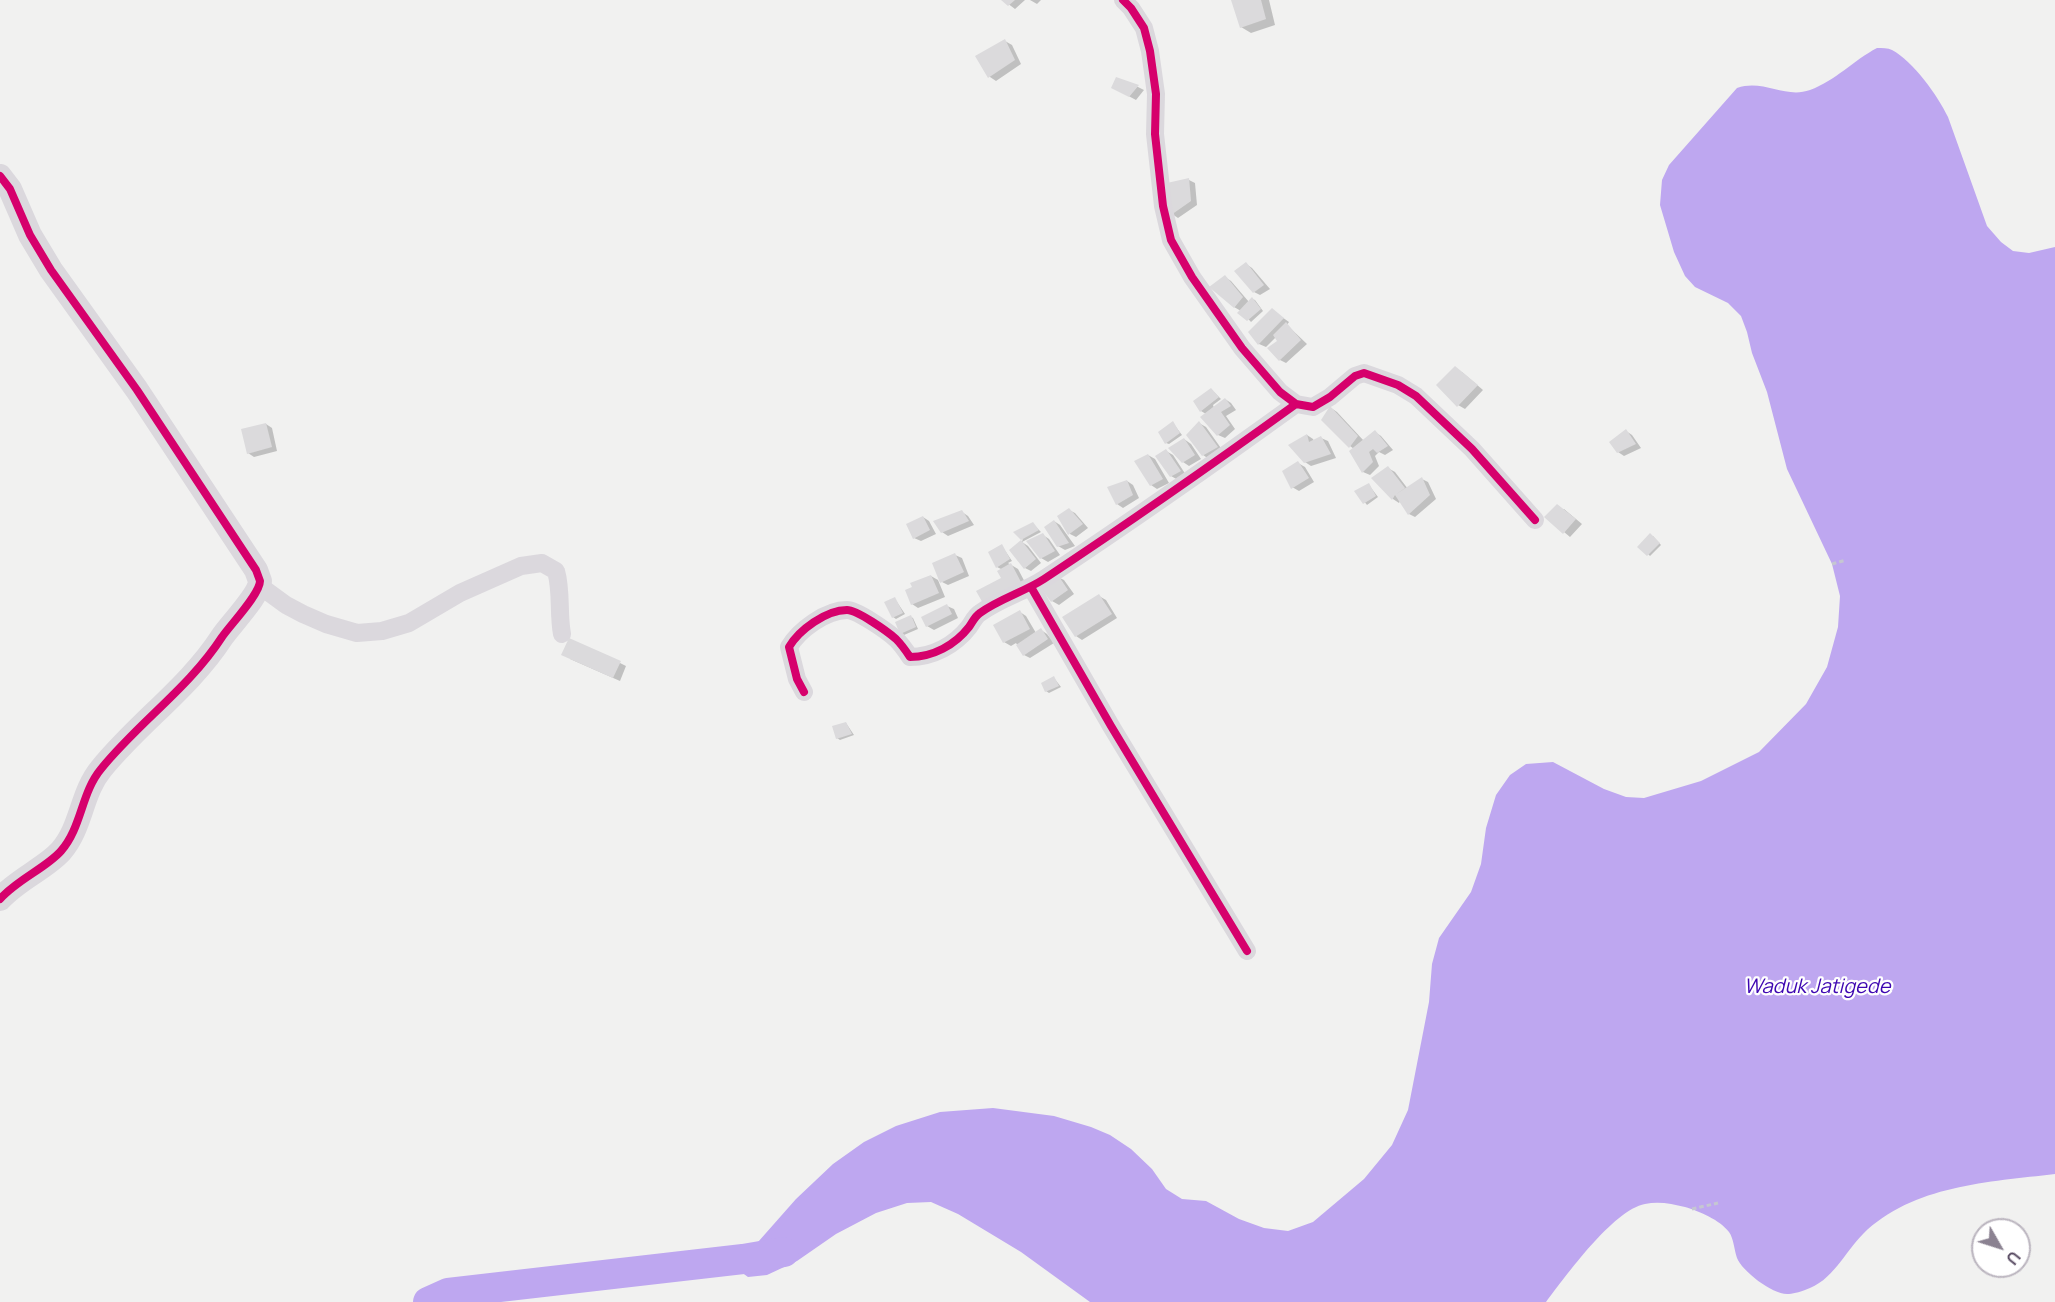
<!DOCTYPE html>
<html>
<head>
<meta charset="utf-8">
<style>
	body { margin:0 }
	#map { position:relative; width:2055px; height:1302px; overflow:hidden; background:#f1f1f0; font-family:Manrope,sans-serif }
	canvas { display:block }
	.north { position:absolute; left:1971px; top:1218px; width:60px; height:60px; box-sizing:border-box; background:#fff; border:2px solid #bbb5bf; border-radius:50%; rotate:129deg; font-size:16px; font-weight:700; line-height:24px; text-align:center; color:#54465e }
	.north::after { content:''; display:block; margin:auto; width:21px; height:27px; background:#8b8291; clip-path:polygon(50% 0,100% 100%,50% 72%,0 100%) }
</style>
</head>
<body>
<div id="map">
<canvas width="2055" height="1302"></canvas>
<div class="north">U</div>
</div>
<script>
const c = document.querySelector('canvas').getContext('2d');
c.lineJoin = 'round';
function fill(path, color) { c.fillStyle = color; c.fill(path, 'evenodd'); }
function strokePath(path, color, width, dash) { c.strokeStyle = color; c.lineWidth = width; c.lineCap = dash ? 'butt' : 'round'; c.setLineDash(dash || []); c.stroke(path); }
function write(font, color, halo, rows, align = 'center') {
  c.font = font + ' Manrope,sans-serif'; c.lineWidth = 4.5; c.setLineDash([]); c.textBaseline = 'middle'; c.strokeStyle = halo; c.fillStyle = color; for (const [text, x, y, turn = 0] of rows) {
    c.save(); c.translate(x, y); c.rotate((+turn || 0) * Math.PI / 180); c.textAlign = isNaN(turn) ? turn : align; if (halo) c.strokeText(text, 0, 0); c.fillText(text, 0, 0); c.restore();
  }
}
const water = new Path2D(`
	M1877,48C1882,48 1888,48 1892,50C1913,61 1938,96 1948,117L1987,226L2001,242L2013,251L2029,253L2055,247V1174C1989,1182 1913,1185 1863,1234C1844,1253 1833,1281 1805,1290C1800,1292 1792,1294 1787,1294C1772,1294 1742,1271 1737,1258C1734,1250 1734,1239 1729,1232C1720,1220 1699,1211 1685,1207C1672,1204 1659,1201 1645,1204C1613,1210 1566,1276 1546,1302H1090L1021,1252L958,1214L931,1202L907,1203L876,1213L836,1234L797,1261L767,1275L748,1277L741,1272L740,1266L743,1259L796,1199L833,1164L864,1142L896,1126L940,1112L993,1108L1054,1116L1091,1127L1110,1135L1131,1149L1152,1169L1166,1189L1182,1199L1206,1201L1239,1219L1264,1228L1288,1231L1313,1222L1364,1179L1392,1145L1408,1110L1429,1002L1432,964L1439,938L1471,892L1481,864L1486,828L1496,795L1510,775L1526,764L1553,762L1604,789L1626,797L1644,798L1701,781L1759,752L1806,704L1827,667L1838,627L1840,596L1832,564L1787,469L1767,392L1752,353L1747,332L1741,316L1728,303L1695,287L1685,276L1674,252L1660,205L1662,180L1669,165L1737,88C1764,79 1785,99 1810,90C1835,81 1854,60 1877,48Z`);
const shadow = new Path2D(`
	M1003,0H1025L1015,9Z
	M1030,0H1041L1037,4Z
	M1233,0H1269L1275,25L1251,33L1241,27Z
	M1005,41L1012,45L1021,64L996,81L990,77L977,57Z
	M1117,79L1138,87L1144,90L1136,100L1119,91Z
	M1189,180L1195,183L1197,205L1178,218L1172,214Z
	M1246,264L1252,268L1270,289L1260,295L1254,292Z
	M1225,277L1231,281L1249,302L1252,299L1255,300L1263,311L1251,322L1241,311L1234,307Z
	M1272,310L1289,322L1287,325L1307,344L1286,363L1280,360L1279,341L1276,337L1266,347L1259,344L1250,333Z
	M1462,372L1483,390L1465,409L1458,405Z
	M1214,392L1221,399L1213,405L1214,408L1225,399L1231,403L1236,410L1226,416L1235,429L1225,438L1218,435L1206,414L1201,411L1195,402Z
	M1331,408L1337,412L1364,441L1375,432L1381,436L1393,450L1385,455L1379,452L1375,456L1379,466L1370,475L1363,472L1354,449L1350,446Z
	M1173,423L1182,435L1169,444L1166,443Z
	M1199,423L1206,427L1223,451L1209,459L1203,455Z
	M266,424L272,428L277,451L254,457L248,453Z
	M1626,431L1632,435L1641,448L1624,456L1618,452Z
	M1307,435L1313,439L1314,441L1321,438L1328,441L1336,458L1311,466L1305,462Z
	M1184,439L1191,444L1201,459L1189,466L1183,462Z
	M1166,451L1173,455L1186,475L1178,480L1171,476Z
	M1148,455L1155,459L1169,483L1157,489L1151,485Z
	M1298,463L1305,467L1314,482L1299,491L1292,487Z
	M1388,468L1395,472L1408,489L1422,479L1428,482L1436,499L1415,517L1409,514L1400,501L1399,503L1393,499L1373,478Z
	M1127,481L1133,485L1139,498L1123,508L1117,504Z
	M1369,485L1378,497L1367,505L1356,491Z
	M1564,509L1582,524L1570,537L1546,517Z
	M1069,510L1075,513L1088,528L1076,537L1070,534Z
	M962,512L968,516L974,525L948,536L942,532Z
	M923,517L929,521L936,534L921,541L914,538Z
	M1054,521L1060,525L1075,546L1065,550L1058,546Z
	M1033,524L1041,532L1022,542L1028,546L1041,563L1031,571L1025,568L1011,550L1023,540L1016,532Z
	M1043,535L1049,539L1060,555L1048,562L1041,558Z
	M1653,536L1661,545L1650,556L1648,554Z
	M1002,546L1012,561L1008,563L1018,569L1028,588L1003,578V570L997,567Z
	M955,555L962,558L969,576L948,585L942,582Z
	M931,576L938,580L945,597L918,608L912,604Z
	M1058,577L1064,580L1074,594L1059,605L1052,601Z
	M1099,596L1106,600L1117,618L1082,640L1076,636Z
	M895,599L905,614L896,619L893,617Z
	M947,606L954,609L958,618L934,630L927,626Z
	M1020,612L1026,616L1036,633L1041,630L1047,634L1054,643L1030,658L1024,655L1016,643L1011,646L1004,642Z
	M911,617L913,618L918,629L904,635L901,633Z
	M570,659L620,663L626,666L620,681Z
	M1054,678L1061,687L1049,693L1046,691Z
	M846,723L854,735L840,740L837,738Z`);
const river = new Path2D(`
	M428,1302L448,1293L743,1259L784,1252`);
const building = new Path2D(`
	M1001,0H1015L1008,6Z
	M1231,0H1261L1266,19L1240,28Z
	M1005,39L1015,60L988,78L975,56Z
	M1116,77L1139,85L1129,97L1111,88Z
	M1189,178L1191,201L1171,215L1167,183Z
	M1246,262L1264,285L1253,293L1234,271Z
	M1225,275L1243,297L1234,308L1209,287Z
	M1252,297L1261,309L1247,321L1237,313Z
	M1272,308L1284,318L1258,345L1248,332Z
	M1286,322L1301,340L1279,361L1267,348L1277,341L1273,335Z
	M1455,366L1478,385L1457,407L1436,385Z
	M1211,388L1219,397L1200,412L1193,401Z
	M1225,398L1231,406L1221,412L1230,425L1217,436L1200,417Z
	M1330,406L1358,436L1349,448L1321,420Z
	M1173,421L1180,433L1165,444L1158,432Z
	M1199,421L1218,447L1202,456L1186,435Z
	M266,423L272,447L247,454L241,429Z
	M1626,429L1636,444L1617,453L1609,442Z
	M1375,430L1388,446L1377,453L1373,449L1369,452L1373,462L1362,473L1349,451Z
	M1307,434L1309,442L1321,436L1331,454L1304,463L1288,445Z
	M1184,438L1195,455L1182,463L1168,448Z
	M1166,449L1181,471L1170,477L1155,456Z
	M1148,454L1163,479L1150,486L1134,461Z
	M1298,461L1309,478L1291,489L1282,471Z
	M1388,466L1405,488L1395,495L1422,477L1430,495L1408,515L1395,495L1392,500L1371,478Z
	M1127,480L1133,495L1116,505L1107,487Z
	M1369,483L1376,496L1363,504L1354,491Z
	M1557,504L1576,519L1563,534L1544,517Z
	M1069,508L1083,524L1068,535L1057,516Z
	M962,510L969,521L941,533L933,521Z
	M923,516L930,530L913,539L906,524Z
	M1054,520L1069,543L1057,547L1044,527Z
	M1033,522L1039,530L1021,540L1036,559L1024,569L1009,550L1021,540L1013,532Z
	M1043,533L1055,551L1040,559L1026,541Z
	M1650,533L1660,543L1647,556L1637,547Z
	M1002,544L1010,559L996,568L988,552Z
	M955,553L964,572L940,583L932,563Z
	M1011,563L1022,584L984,605L976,591L1001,578L997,571Z
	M931,575L939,593L911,605L905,590L912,587L910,583Z
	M1058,575L1068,590L1051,602L1040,587Z
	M1099,594L1112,614L1075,637L1062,617Z
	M895,597L903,613L892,618L884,602Z
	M947,604L952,614L926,627L921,617Z
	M1020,610L1030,629L1003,643L993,625Z
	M911,615L916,627L900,634L895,622Z
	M1041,628L1048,639L1023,656L1016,645Z
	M569,638L621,661L613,678L561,655Z
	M1054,676L1059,686L1045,692L1041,683Z
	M846,722L852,734L836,739L832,726Z`);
const path = new Path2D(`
	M1832,564L1846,560
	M1692,1209L1718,1203`);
const minor = new Path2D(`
	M1123,0L1131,8L1144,28L1150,51L1156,94L1155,134L1163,206L1171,240L1192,277L1242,348L1280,392L1296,404L1313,407L1330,397L1355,376L1364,373L1398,385L1416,396L1472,449L1535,520
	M260,586L286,605L303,614L326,624L357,633L382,631L409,623L460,593L521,566L542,563L556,571C562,592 558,613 562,634
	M1031,587L1111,726L1247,951
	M804,692L797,679L789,647C799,630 826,610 847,610C857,610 887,631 896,639C901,644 906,651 910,657C933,657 955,645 969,627C972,623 975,616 980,613C999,599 1024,592 1044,579C1130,522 1213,464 1296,404`);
const tertiary = new Path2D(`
	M0,176L10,189L30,235L51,270L137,390L256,570L260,581C260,594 231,624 222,637C189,688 139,722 101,769C81,793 82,827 61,851C46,868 18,879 0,899`);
const cycleway = new Path2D(`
	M1123,0L1131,8L1144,28L1150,51L1156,94L1155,134L1163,206L1171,240L1192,277L1242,348L1280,392L1296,404L1313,407L1330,397L1355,376L1364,373L1398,385L1416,396L1472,449L1535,520
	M0,176L10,189L30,235L51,270L137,390L256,570L260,581C260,594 231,624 222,637C189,688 139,722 101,769C81,793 82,827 61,851C46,868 18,879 0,899
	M1031,587L1111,726L1247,951
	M804,692L797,679L789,647C799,630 826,610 847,610C857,610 887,631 896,639C901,644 906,651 910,657C933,657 955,645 969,627C972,623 975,616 980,613C999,599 1024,592 1044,579C1130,522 1213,464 1296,404`);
const waterNames = [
	["Waduk Jatigede",1817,987]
];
fill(water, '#bea7f0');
fill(shadow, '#0003');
strokePath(river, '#bea7f0', 30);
fill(building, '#dbdadc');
strokePath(path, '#c5c7d1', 3, [4.5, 3]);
strokePath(minor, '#dbd8dd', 18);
strokePath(tertiary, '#dbd8dd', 24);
strokePath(cycleway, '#d6006c', 8);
write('italic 20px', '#3d06b1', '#fff', waterNames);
</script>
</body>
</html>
